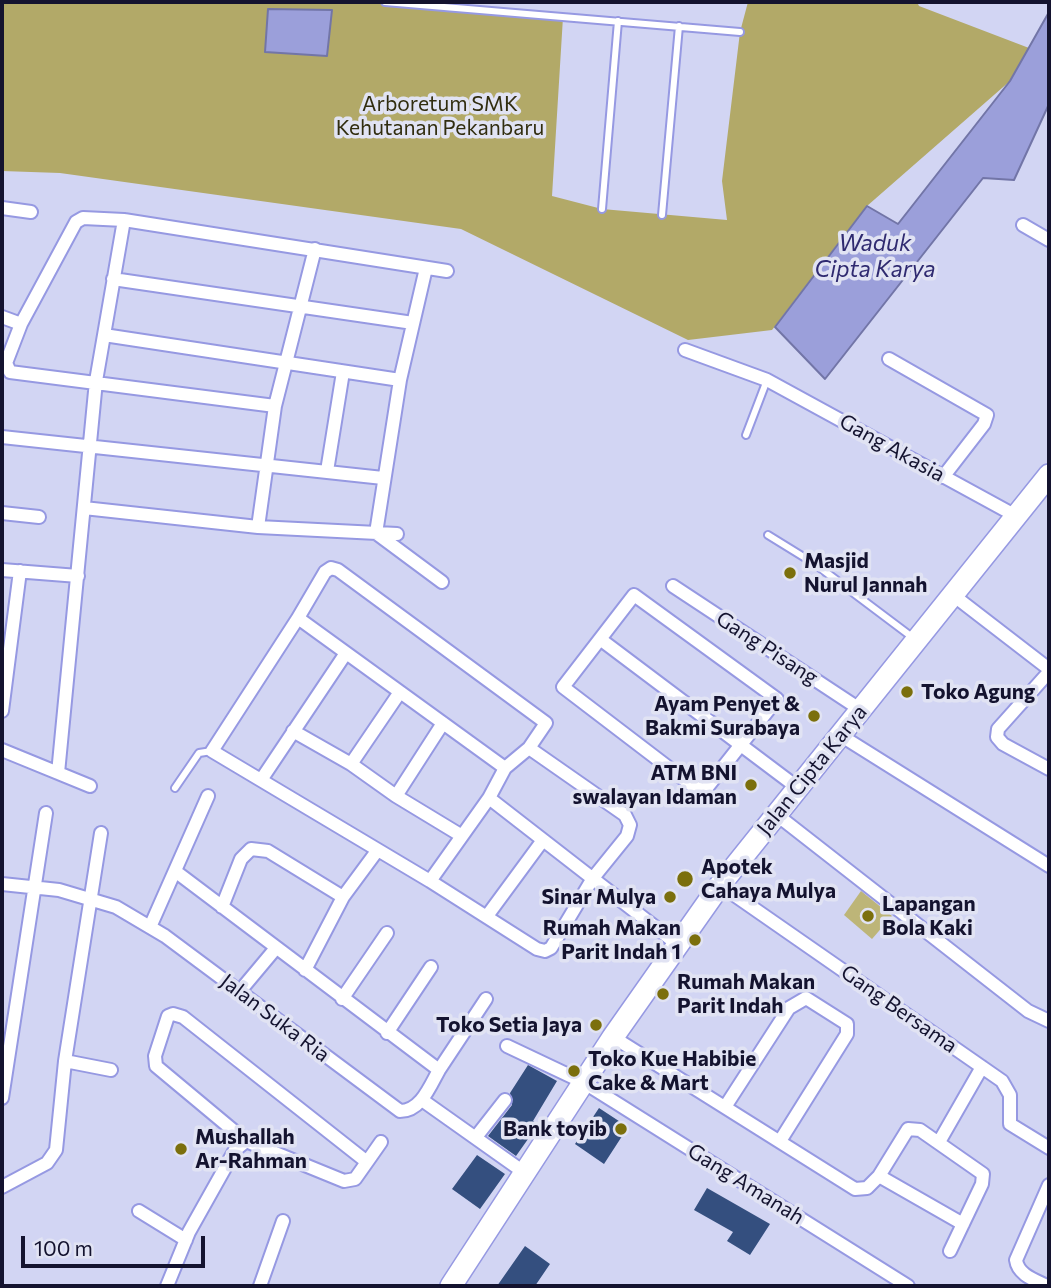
<!DOCTYPE html>
<html>
<head>
<meta charset="utf-8">
<style>
	body { margin:0 }
	#map { position:relative; width:1051px; height:1288px; overflow:hidden; background:#d2d5f3; font-family:Commissioner,sans-serif }
	canvas { display:block }
	.frame { position:absolute; inset:0; border:4px solid #14132f; pointer-events:none }
	.scale { position:absolute; left:21px; top:1236px; width:184px; height:32px; box-sizing:border-box; border:4px solid #14132f; border-top:0; padding-left:9px; font-size:21px; line-height:24px; white-space:nowrap; color:#14132f; -webkit-text-stroke:5px #e1e3f3; paint-order:stroke }
</style>
</head>
<body>
<div id="map">
<canvas width="1051" height="1288"></canvas>
<div class="frame"></div>
<div class="scale">100 m</div>
</div>
<script>
const c = document.querySelector('canvas').getContext('2d');
c.lineJoin = 'round';
function fill(path, color) { c.fillStyle = color; c.fill(path, 'evenodd'); }
function strokePath(path, color, width, dash) { c.strokeStyle = color; c.lineWidth = width; c.lineCap = dash ? 'butt' : 'round'; c.setLineDash(dash || []); c.stroke(path); }
function write(font, color, halo, rows, align = 'center') {
  c.font = font + ' Commissioner,sans-serif'; c.lineWidth = 7; c.setLineDash([]); c.textBaseline = 'middle'; c.strokeStyle = halo; c.fillStyle = color; for (const [text, x, y, turn = 0] of rows) {
    c.save(); c.translate(x, y); c.rotate((+turn || 0) * Math.PI / 180); c.textAlign = isNaN(turn) ? turn : align; if (halo) c.strokeText(text, 0, 0); c.fillText(text, 0, 0); c.restore();
  }
}
const green = new Path2D(`
	M861,891L892,916L872,939L844,915Z`);
const forest = new Path2D(`
	M2,2H385L563,17L552,196L602,209L727,220L722,181L740,32L748,2H917L919,6L1029,48L1010,81L867,206L772,330L688,340L461,229L60,173L2,171Z`);
const water = new Path2D(`
	M268,9L332,10L327,56L265,52Z
	M1049,12V104L1014,180L983,178L825,379L775,327L867,206L898,224L1010,81Z`);
const building = new Path2D(`
	M528,1065L557,1081L533,1121L538,1125L516,1156L488,1136L512,1105L510,1093Z
	M599,1108L628,1127L604,1164L575,1144Z
	M477,1155L505,1174L480,1209L452,1189Z
	M707,1188L770,1224L750,1255L727,1241L733,1232L694,1210Z
	M525,1246L550,1264L535,1286H497Z`);
const service = new Path2D(`
	M385,2L740,32
	M602,209L618,21
	M662,215L679,26
	M746,435L767,380
	M768,535L815,564L912,637
	M175,788L199,753L212,751`);
const minor = new Path2D(`
	M2,208L31,212
	M1023,225L1049,240
	M426,268L400,380L376,533L442,582
	M113,279L413,323
	M2,317L21,324
	M104,335L400,380
	M685,350L767,380L1016,516
	M889,359L987,415L984,424L943,477
	M275,406L10,372L6,363L21,324L76,222L83,218L124,220L447,271
	M2,437L383,478
	M327,471L343,372
	M84,508L258,527L397,534
	M2,513L39,517
	M258,527L275,406L315,249
	M2,570L78,576
	M673,586L861,710
	M634,595L777,699L705,790L694,787L563,687Z
	M953,595L1049,669
	M298,618L325,572L331,568L338,570L546,723L529,748
	M600,639L798,788
	M1049,672L998,729L997,737L1003,744L1049,769
	M2,711L20,571
	M443,723L396,796L462,836
	M293,731L351,764L396,796
	M840,735L1049,866
	M2,750L90,786
	M351,764L400,692
	M58,773L96,381L124,220
	M261,780L346,653
	M489,798L677,944
	M777,815L1028,1011L1049,1021
	M430,881L489,798L505,768L529,748L625,815L630,825L627,836L593,878L551,948L545,951L537,949L430,881L212,751L298,618L505,768
	M2,884L59,890L116,907L165,936L400,1111C421,1111 430,1086 439,1070L175,871
	M720,885L1002,1081L1010,1095V1124L1049,1148
	M222,907L241,859L251,849L268,851L343,897
	M487,916L543,840
	M150,927L208,796
	M305,970L343,897L377,851
	M245,985L276,948
	M342,999L387,933
	M387,1033L431,967
	M613,1037L855,1189L867,1188L879,1176L908,1129L920,1130L983,1174L982,1184L950,1251
	M507,1046L583,1082L908,1286
	M65,1061L111,1070
	M439,1070L486,999
	M2,1098L46,813
	M422,1100L525,1173
	M725,1107L789,1008L806,998L847,1024V1034L780,1141
	M476,1137L505,1100
	M939,1142L982,1067
	M367,1162L381,1142
	M879,1176L963,1224
	M2,1187L47,1163L56,1150L65,1061L101,833
	M139,1211L186,1240
	M167,1286L189,1232L235,1150L246,1141L344,1181L355,1179L367,1162L183,1017L173,1014L168,1016L155,1056L156,1066L246,1141
	M260,1286L283,1221
	M1047,1286C1035,1280 1018,1275 1016,1260L1049,1185`);
const primary = new Path2D(`
	M451,1286L613,1037L720,885L1049,475`);
const markers = [
	[790,573,7,"#7b6f0c"],
	[907,692,7,"#7b6f0c"],
	[814,716,7,"#7b6f0c"],
	[751,785,7,"#7b6f0c"],
	[685,879,9,"#7b6f0c"],
	[670,897,7,"#7b6f0c"],
	[868,916,7,"#7b6f0c"],
	[695,940,7,"#7b6f0c"],
	[663,994,7,"#7b6f0c"],
	[596,1025,7,"#7b6f0c"],
	[574,1071,7,"#7b6f0c"],
	[621,1129,7,"#7b6f0c"],
	[181,1149,7,"#7b6f0c"]
];
const parkNames = [
	["Arboretum SMK",440,104],
	["Kehutanan Pekanbaru",440,128]
];
const streetNames = [
	["Gang Akasia",892,448,29],
	["Gang Pisang",767,648,33],
	["Jalan Cipta Karya",812,770,-51],
	["Gang Bersama",899,1009,35],
	["Jalan Suka Ria",275,1018,37],
	["Gang Amanah",746,1184,32]
];
const poiNames = [
	["Masjid",804,561],
	["Nurul Jannah",804,585],
	["Toko Agung",921,692],
	["Ayam Penyet &",800,704,"right"],
	["Bakmi Surabaya",800,728,"right"],
	["ATM BNI",737,773,"right"],
	["swalayan Idaman",737,797,"right"],
	["Apotek",701,867],
	["Cahaya Mulya",701,891],
	["Sinar Mulya",656,897,"right"],
	["Lapangan",882,904],
	["Bola Kaki",882,928],
	["Rumah Makan",681,928,"right"],
	["Parit Indah 1",681,952,"right"],
	["Rumah Makan",677,982],
	["Parit Indah",677,1006],
	["Toko Setia Jaya",582,1025,"right"],
	["Toko Kue Habibie",588,1059],
	["Cake & Mart",588,1083],
	["Bank toyib",607,1129,"right"],
	["Mushallah",195,1137],
	["Ar-Rahman",195,1161]
];
const waterNames = [
	["Waduk",875,243],
	["Cipta Karya",875,269]
];
fill(green, '#bdb578');
fill(forest, '#b2a968');
fill(water, '#9b9fda');
strokePath(water, '#7275a7', 2);
fill(building, '#344f7f');
strokePath(service, '#9699e2', 10);
strokePath(minor, '#9699e2', 16);
strokePath(primary, '#9699e2', 24);
strokePath(service, '#fff', 6);
strokePath(minor, '#fff', 12);
strokePath(primary, '#fff', 21);
for (const [x, y, r, color] of markers) { const dot = new Path2D(); dot.arc(x, y, r, 0, 2 * Math.PI); c.fillStyle = color; c.fill(dot); strokePath(dot, '#e1e3f3', 2.5); }
write('21px', '#312d0f', '#e1e3f3', parkNames);
write('21px', '#14132f', '#e1e3f3', streetNames);
write('bold 21px', '#14132f', '#e1e3f3', poiNames, 'left');
write('italic 23px', '#2f2a70', '#e1e3f3', waterNames);
</script>
</body>
</html>
